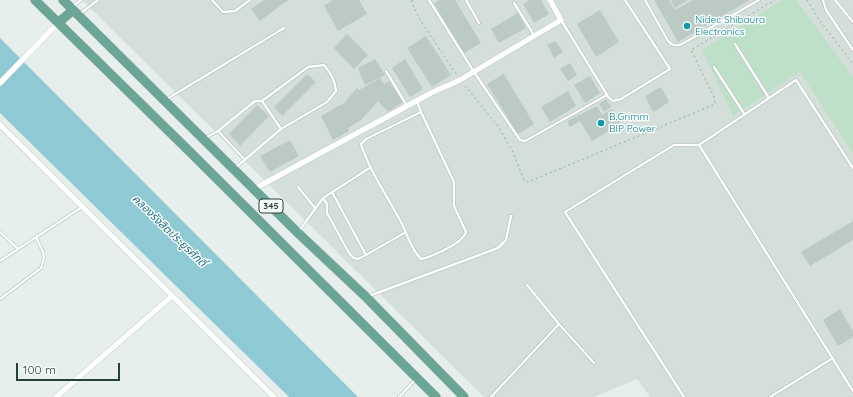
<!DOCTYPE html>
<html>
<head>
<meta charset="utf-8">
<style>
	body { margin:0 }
	#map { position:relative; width:853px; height:397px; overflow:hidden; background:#e6efeb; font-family:Quicksand,sans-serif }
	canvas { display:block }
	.scale { position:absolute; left:16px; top:363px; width:104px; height:18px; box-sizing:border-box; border:2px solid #24423a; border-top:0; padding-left:5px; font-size:12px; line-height:14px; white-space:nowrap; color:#24423a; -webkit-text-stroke:3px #f7fbf9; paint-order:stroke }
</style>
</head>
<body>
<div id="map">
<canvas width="853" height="397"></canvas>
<div class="scale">100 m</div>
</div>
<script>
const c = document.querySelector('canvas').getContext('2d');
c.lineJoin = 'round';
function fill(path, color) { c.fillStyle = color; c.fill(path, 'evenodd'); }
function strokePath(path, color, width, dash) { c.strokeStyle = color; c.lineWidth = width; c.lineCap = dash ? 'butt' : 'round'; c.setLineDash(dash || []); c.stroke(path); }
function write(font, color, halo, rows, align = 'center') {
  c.font = font + ' Quicksand,"Noto Sans Thai",sans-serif'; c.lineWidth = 3; c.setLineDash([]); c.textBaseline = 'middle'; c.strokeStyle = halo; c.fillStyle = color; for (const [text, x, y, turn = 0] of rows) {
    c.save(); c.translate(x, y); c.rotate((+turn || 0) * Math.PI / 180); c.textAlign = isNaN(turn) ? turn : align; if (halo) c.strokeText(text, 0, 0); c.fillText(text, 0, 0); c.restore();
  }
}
const built = new Path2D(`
	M82,0H853V397H650L637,379L594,397H484Z`);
const green = new Path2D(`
	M782,0H796L853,77V153L800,72L733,116L702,50Z`);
const water = new Path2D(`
	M0,38L358,397H289L0,113Z`);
const building = new Path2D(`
	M264,0H288L260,21L251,9Z
	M333,0H359L367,14L338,31L324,6Z
	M440,0H455L481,43L464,53L434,3Z
	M530,0H541L549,14L534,23L523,4Z
	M654,0H669L675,10L693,0H750L678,42Z
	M671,0H688L675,8Z
	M600,10L619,42L596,57L577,24Z
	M518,13L526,28L499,43L491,29Z
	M347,34L368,55L354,69L334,48Z
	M426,36L451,75L432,87L407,48Z
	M556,41L563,52L554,58L547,45Z
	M375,59L385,75L365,85L358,68Z
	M405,59L423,89L410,97L392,68Z
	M570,63L577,75L568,81L560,69Z
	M307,74L316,82L282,116L274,107Z
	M504,74L534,124L518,134L487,84Z
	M590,76L600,93L585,103L574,85Z
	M380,78L384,84L389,81L403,102L388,112L378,101L361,120L348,128L349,131L333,140L321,116L344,103L357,88L359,90Z
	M661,87L669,102L653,112L645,96Z
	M568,91L576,106L550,122L541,107Z
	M606,99L611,107L604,112L599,104Z
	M257,105L269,116L240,146L229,134Z
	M597,106L602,115L612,109L621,124L592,141L580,121L570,127L567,121Z
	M290,140L299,156L270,172L260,156Z
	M853,221V240L810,266L801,252Z
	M840,309L853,331V337L838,346L823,320Z`);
const path = new Path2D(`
	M412,0V3L420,20L457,75
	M807,0L820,21L853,64
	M465,86L498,126L512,150L524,180L528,182L713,105L715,103V99L691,50L775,0`);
const lane = new Path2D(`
	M212,0L223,12L235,11L250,0
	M429,0L474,72L520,140L525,141L607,95
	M466,0L479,23
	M645,0L668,41C673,46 676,46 682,44L759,0
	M823,0L826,10L853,50
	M835,0L853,22
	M514,3L534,35
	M73,6L81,0
	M81,13L98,0
	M561,20L609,98L613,101L621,99L670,69L625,0
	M735,44L769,98
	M714,67L745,115
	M386,71L407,106
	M167,99L284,28
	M262,101L308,67L324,65C331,73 335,80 336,91L327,102L281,129
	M417,101L421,112L454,182V206L466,232C465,234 464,237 462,238C457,245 429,258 421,259C411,249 408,236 402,224C389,198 370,173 361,144L366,139L421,112
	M218,131L245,160
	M205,138L218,131L255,101H262L281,129L235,168
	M853,168L796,80L699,145L853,391
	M298,187L315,208
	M332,192L366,255L406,232
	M323,198L327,204V213L349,253L354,258L358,259L366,255
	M299,231L323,198L371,167
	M0,232L18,249
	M0,261L82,207
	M369,296L498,248L506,240L511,216
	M0,299L41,268L44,258L43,252L36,237
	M559,324L594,363
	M399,397L415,380
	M491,397L559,324L527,285
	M684,397L565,212L674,145H699
	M770,397L833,358`);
const street = new Path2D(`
	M0,83L58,23
	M0,125L274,397
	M254,189L431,93L460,80L561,20L550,0
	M56,397L172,296`);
const primary = new Path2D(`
	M35,0L187,149L436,397
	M63,0L298,233L366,297L464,397
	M58,23L73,10`);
const markers = [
	[687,26,4,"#0f9aa8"],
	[601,123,4,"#0f9aa8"]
];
const shields = [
	[271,206,24]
];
const shieldNames = [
	["345",271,206]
];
const cultureNames = [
	["Nidec Shibaura",695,20],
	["Electronics",695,32],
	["B.Grimm",609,117],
	["BIP Power",609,129]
];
const waterNames = [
	["คลองรังสิตประยูรศักดิ์",169,231,44]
];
fill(built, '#d4dfda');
fill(green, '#bfe0c8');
fill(water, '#8ec9d4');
fill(building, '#bbcac4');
strokePath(lane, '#a8b8b2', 3.5);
strokePath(street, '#a8b8b2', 6);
strokePath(primary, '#c2cac8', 10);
strokePath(path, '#86b3a5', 1, [2, 3]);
strokePath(lane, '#fff', 2.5);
strokePath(street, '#fff', 5.5);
strokePath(primary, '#6aa596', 9);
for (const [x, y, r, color] of markers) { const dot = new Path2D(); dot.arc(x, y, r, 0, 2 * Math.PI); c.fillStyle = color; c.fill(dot); strokePath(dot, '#f7fbf9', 1.5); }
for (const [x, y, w] of shields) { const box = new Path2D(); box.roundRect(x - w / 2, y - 7, w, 14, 3); c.fillStyle = '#f7fbf9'; c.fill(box); strokePath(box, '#24423a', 1); }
write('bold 9px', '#24423a', null, shieldNames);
write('10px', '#0d838f', '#f7fbf9', cultureNames, 'left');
write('italic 11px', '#1c6f80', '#f7fbf9', waterNames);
</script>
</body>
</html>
